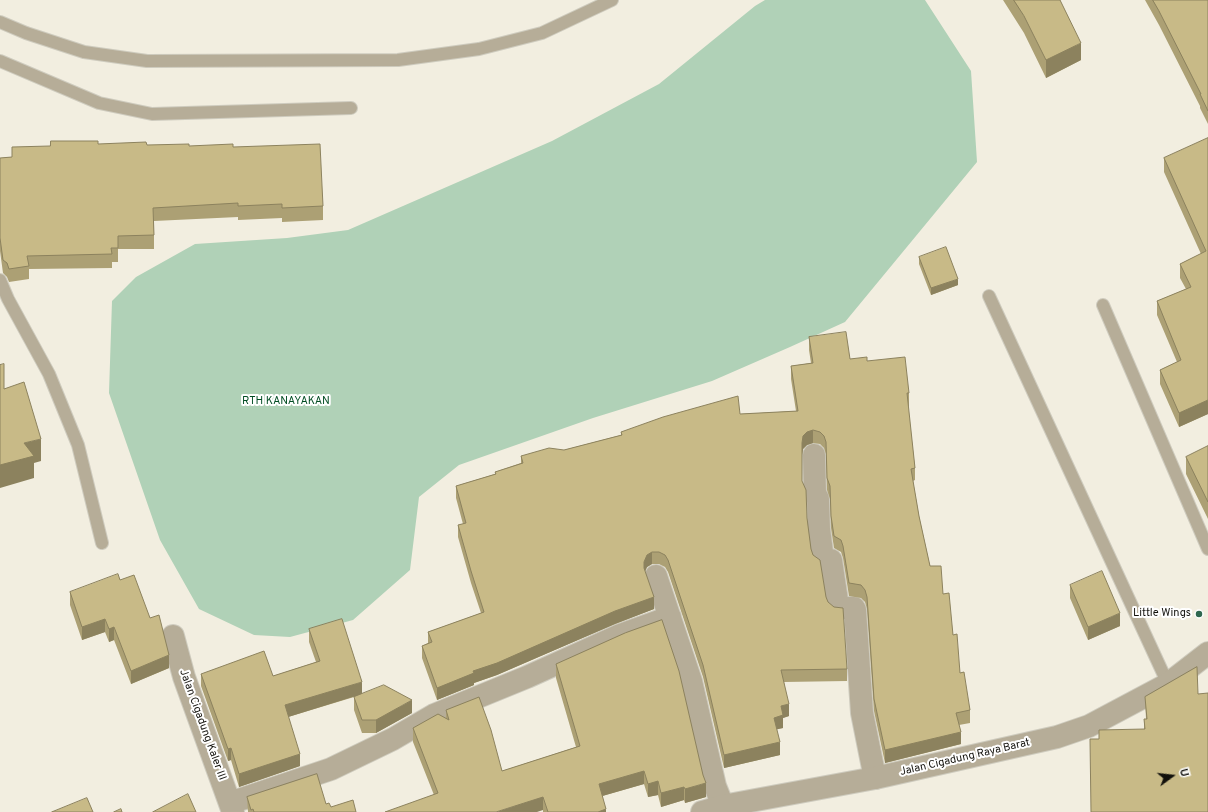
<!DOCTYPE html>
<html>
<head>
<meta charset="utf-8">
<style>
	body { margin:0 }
	#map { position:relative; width:1208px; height:812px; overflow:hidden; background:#f2eee0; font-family:Overpass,sans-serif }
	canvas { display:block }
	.north { position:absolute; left:1152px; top:756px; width:40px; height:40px; -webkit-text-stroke:3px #fff; paint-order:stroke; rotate:75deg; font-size:11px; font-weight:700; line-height:16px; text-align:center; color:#12110c }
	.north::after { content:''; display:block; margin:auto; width:14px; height:18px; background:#12110c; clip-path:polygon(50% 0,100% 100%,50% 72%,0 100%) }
</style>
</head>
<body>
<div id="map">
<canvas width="1208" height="812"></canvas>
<div class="north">U</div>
</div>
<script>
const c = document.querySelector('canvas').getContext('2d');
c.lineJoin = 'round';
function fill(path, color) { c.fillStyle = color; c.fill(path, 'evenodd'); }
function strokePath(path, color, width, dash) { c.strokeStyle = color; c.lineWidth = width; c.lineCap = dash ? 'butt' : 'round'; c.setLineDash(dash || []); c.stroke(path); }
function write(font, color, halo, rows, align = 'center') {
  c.font = font + ' Overpass,sans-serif'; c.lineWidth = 4; c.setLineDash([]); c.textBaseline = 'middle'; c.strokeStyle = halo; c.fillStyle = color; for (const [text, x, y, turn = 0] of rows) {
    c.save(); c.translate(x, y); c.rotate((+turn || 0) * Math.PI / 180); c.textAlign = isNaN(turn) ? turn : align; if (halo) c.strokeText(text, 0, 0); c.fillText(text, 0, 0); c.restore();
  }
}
const green = new Path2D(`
	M765,0H925L971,71L977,162L845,322L790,347L712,381L593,418L459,465L419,497L410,570L353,620L290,637L254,635L199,609L160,540L109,393L112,301L136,277L195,244L287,238L348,230L552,141L659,84L755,6Z`);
const service = new Path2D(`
	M0,22L26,33L84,52L147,61L398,60L479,49L542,33L612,0
	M0,61L99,103L152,114L351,108
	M0,280L8,299L49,374L78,445L102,543
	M989,296L1168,684
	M1103,305L1208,549`);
const minor = new Path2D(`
	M814,455L815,493L818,499L819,529L823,560H831L838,607L841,608H854L855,610L862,713L875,778
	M656,576L691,681L715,786L723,806
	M173,636L184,677L233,812
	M230,803L331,769L393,739L434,715L527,677L620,635L670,617`);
const tertiary = new Path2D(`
	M702,812L723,806L875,778L1057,737L1089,726L1168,684L1208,653`);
const wall = new Path2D(`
	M1003,0H1060L1081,60L1046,78L1024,33Z
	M1145,0H1208V124L1200,108V106L1159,25Z
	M1208,138V414L1179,427L1160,384V370L1177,362L1157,315V301L1186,289L1180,278V264L1201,254L1164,172V158Z
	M98,144L233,147L323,206V220L282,222V218L238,220V217L154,221V249H118V262H112V268L29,269V279L9,282L7,277L3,273L0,251V158L12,157Z
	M919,257L958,285L931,295L919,264Z
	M809,337L850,359L867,361L909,393V406H908L915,468V480L913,481L919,516L930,566L943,594L953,635L960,673L970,710V723L959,725L961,744L885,763L874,711L867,609L865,602L861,598L849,596L843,558L841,552L834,548L831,528L830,499L827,490L826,454L824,448L820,444L813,443L807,445L803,449L802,454V481L811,549L826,597L847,669V681L784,682L789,716L783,718V728L776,729L780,755L724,768L703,677L668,572L665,567L659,564H652L647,567L645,571L654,609L615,624L497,675L474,683V685L437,700L422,658V646L428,643V632L481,613L471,583L458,537V525L463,524L456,498V486L495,474V472L521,463V456L564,450L621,435V432L740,414L796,411L791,379V366L811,363L809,350Z
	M1208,446V519L1186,474V457Z
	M120,580L169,668L131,684L114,640L109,642L105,632L82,640L70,605V592Z
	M1070,585L1120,626L1088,640L1070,598Z
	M309,629L362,693L412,713L376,733H362L354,710V697L288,717L300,766L239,787L231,760L228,761L201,686V674L273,676L316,662L309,642Z
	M556,664L706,797L685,803L684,800L661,807L658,795L648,797L644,784L602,796L606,812H543V810L434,795L413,742V728L446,718V710L502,771L576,747L556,678Z
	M1198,694L1208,812L1099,739L1144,729V719H1146L1145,697Z
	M247,797L326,804L331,807L356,812H248Z`);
const shadedWall = new Path2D(`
	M1081,43V60L1046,78V60Z
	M958,279V285L931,295V288Z
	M1208,400V414L1179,427V413Z
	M813,430V443L807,445L803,449L802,455V443L803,436L807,432Z
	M41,439V461L34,463V478L0,488V465L24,443Z
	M652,552V564L647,567L644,574V562L647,555Z
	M654,597V609L615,624L497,675L474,683V685L437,700V688L473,671L615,611Z
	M1120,613V626L1088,640V627Z
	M105,619V632L82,640V627Z
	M114,627V640L109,642V629Z
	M169,655V668L131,684V671Z
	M362,682V694L285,718V705Z
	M412,700V713L376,733V720Z
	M789,704V716L783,718V728L774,730V718L781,706Z
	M961,732V744L885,763V750Z
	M780,742V755L724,768V755Z
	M231,748V760L228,761V749Z
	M300,754V766L239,787V774Z
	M644,771V784L599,797V784Z
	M658,781V795L648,797V784Z
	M706,783V797L685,803V789Z
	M684,787V800L661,807V793Z
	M543,797V810L537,812H496Z
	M606,809V812H598Z`);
const building = new Path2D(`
	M1014,0H1060L1081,43L1046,60L1024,16Z
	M1153,0H1208V111L1200,94H1201L1159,11Z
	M1208,138V400L1179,413L1160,370L1181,360L1157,301L1191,287L1180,264L1206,251L1164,158Z
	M51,141H98V144L146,142L147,145L189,144V146L233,144V147L320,144L323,206L282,208V204L238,206V203L153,208L154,235L118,236V248H111L112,254L27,256L29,266L9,269L7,263L3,260L0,238V158L12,157V147L50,146Z
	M946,247L958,279L931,288L919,257Z
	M846,332L850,359L867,357V361L905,357L909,393H907L915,468L911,469L919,516L930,566H941L943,594L949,593L953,635L957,634L960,673L964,672L970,710L956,713L961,732L885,750L874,699L867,597L865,590L861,585L849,583L843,546L841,540L834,536L831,516L830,486L827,478L826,442L824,436L820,432L813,430L807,432L803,436L802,443V481L806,490L807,518L811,549L813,555L820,560L826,597L828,602L834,607L843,608L847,669L781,670L789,704L781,706L783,715L774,718L780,742L724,755L703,665L668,560L665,555L659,552H652L647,555L644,562V568L654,597L615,611L497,663L473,671L474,673L437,688L422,646L432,642L428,632L484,612L471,571L458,525L466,523L456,486L496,474L495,472L523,463L521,456L549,448L564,450L622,435L621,432L663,417L738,396L740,414L798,411L791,366L813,363L809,337Z
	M4,364V389L24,382L41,439L24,443L34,456L0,465V365Z
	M1208,446V502L1186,457Z
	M1102,571L1120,613L1088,627L1070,585Z
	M118,574L120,580L134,575L150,618L159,615L169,655L131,671L114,627L109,629L105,619L82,627L70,592Z
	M342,619L362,682L285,705L300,754L239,774L231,748L228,749L201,674L264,651L273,676L320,661L309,629Z
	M662,620L679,671L703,775L706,783L685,789L684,787L661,793L658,781L648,784L644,771L599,784L606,809L598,812H548L543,797L496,812H385L438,793L413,728L438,714L449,720L446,710L479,697L491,730L502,771L580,746L556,664L625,633Z
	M1197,667L1198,694L1208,693V812H1091L1090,739H1099V730L1145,729L1144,719H1147L1145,697Z
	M384,685L412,700L376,720H362L354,697Z
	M317,774L326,804L329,803L331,807L353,800L356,812H254L253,809L251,810L247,797Z
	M188,794L196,812H153Z
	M87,798L93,812H52Z
	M121,809L122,812H114Z`);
const markers = [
	[1199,614,4,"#2e674f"]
];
const parkNames = [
	["RTH KANAYAKAN",286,402]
];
const poiNames = [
	["Little Wings",1191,614]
];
const streetNames = [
	["Jalan Cigadung Kaler III",202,725,70],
	["Jalan Cigadung Raya Barat",965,758,-13]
];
fill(green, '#b0d1b7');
strokePath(service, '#cecbbe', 14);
strokePath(minor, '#cecbbe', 24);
strokePath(tertiary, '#cecbbe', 24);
strokePath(service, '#b6ad98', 12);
strokePath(minor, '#b6ad98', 22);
strokePath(tertiary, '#b6ad98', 22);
fill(wall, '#aca074');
fill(shadedWall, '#8c825e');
fill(building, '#c8ba87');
strokePath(building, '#8c825e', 1);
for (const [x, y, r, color] of markers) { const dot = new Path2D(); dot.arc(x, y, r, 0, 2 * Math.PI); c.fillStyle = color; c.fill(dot); strokePath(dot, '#fff', 1.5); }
write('11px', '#004c22', '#fff', parkNames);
write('11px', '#12110c', '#fff', poiNames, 'right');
write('11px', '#12110c', '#fff', streetNames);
</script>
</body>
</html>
